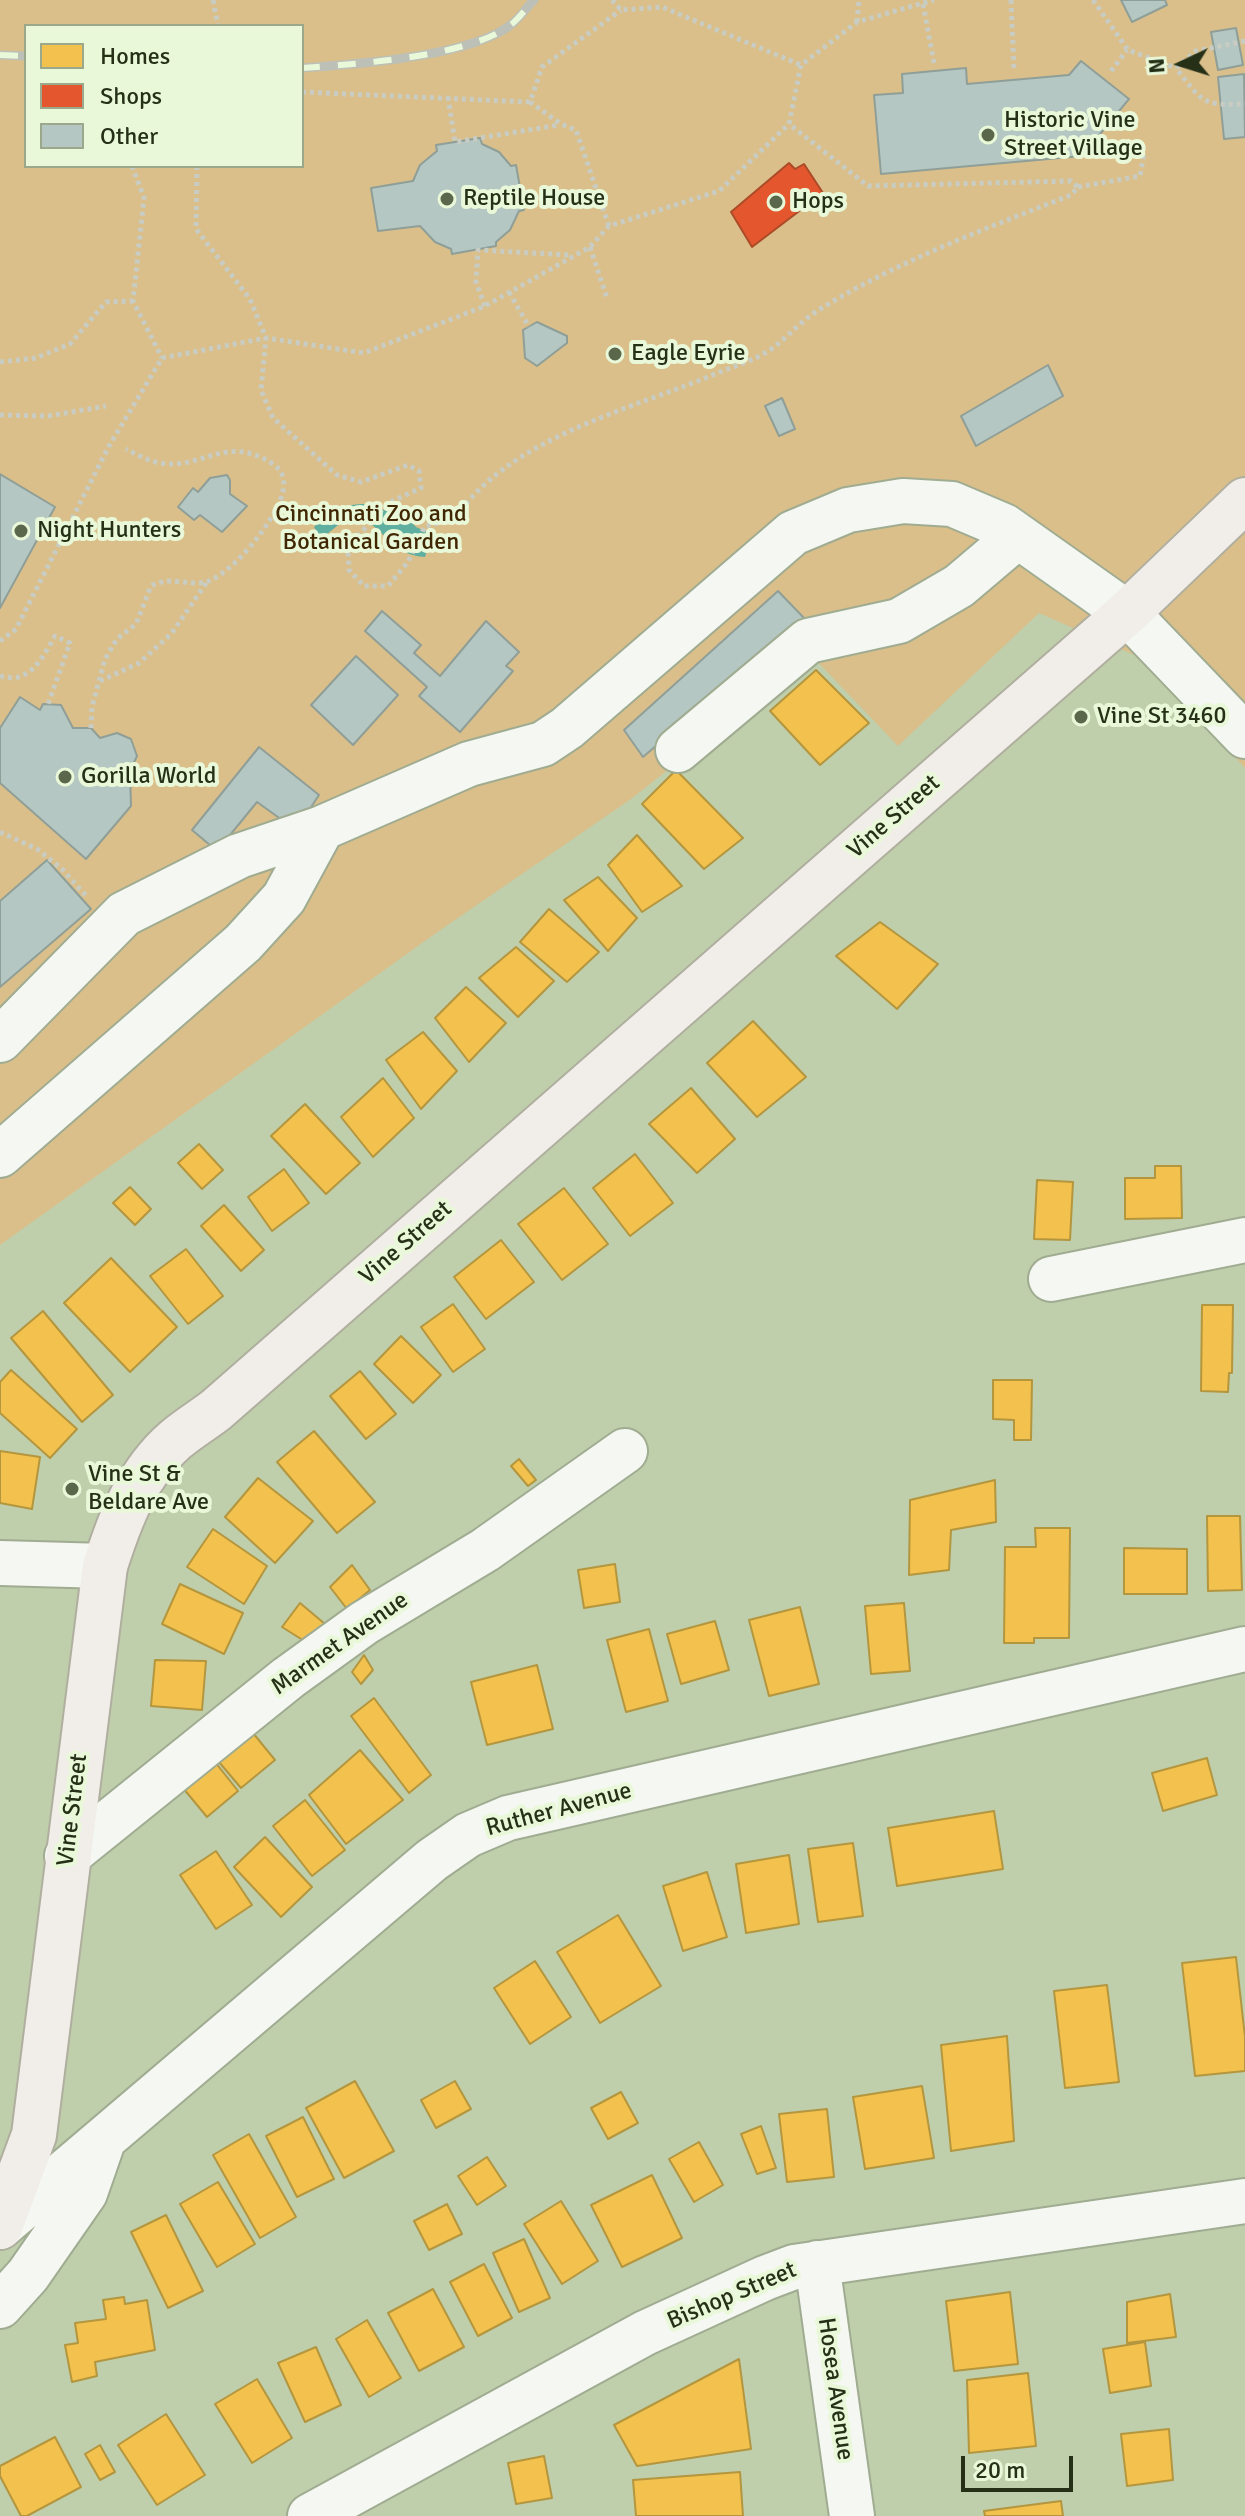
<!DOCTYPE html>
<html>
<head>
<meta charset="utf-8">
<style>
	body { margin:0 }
	#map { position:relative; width:1245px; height:2516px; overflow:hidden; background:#bfceab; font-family:Signika,sans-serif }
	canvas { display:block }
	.legend { position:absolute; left:24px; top:24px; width:280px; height:144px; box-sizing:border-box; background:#e9f8d8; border:2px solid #9ba88b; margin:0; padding:10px 14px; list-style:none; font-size:24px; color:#253017 }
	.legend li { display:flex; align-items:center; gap:16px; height:40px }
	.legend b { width:40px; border:2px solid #9ba88b }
	.north { position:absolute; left:1141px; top:24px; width:80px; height:80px; -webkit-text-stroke:6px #e9f8d8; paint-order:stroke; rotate:266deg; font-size:22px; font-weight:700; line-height:32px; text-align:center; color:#253017 }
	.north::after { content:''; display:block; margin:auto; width:28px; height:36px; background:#253017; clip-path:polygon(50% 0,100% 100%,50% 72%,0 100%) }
	.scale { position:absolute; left:961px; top:2456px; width:112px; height:36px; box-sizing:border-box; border:4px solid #253017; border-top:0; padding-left:10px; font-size:24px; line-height:28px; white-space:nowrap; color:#253017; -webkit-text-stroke:6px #e9f8d8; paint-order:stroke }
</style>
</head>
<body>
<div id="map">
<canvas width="1245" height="2516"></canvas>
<ul class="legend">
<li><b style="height:22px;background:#f2c14e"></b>Homes</li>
<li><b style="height:22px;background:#e4572e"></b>Shops</li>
<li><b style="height:22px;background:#b5c7c2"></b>Other</li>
</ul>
<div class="north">N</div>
<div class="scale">20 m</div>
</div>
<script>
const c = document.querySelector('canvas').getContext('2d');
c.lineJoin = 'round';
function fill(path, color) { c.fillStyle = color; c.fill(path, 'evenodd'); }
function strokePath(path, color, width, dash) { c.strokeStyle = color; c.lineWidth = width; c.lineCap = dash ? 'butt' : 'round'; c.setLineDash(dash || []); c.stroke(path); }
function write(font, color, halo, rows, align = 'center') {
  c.font = font + ' Signika,sans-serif'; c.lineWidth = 8; c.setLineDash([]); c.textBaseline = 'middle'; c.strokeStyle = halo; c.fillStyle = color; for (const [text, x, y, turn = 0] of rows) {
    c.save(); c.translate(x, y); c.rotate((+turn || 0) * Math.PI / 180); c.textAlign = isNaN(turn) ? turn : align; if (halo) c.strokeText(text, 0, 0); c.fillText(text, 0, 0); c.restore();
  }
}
const green = new Path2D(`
	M0,0H1245V768L1148,661L1039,613L898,746L812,656L631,799L436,933L0,1245ZM26,26H302V166H26Z`);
const water = new Path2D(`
	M366,504L408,518L416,527L432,534L425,557C385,555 381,515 348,517L321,539L314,527C330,511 343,504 366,504Z`);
const homes = new Path2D(`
	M816,670L869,723L820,765L770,711Z
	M676,770L743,838L704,869L642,804Z
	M637,835L682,886L642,912L608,865Z
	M598,877L637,918L608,951L564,900Z
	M549,909L599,952L567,982L520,942Z
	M880,922L938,964L897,1009L836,956Z
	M516,947L554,981L518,1017L479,978Z
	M466,987L506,1023L469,1062L435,1018Z
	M753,1021L806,1077L757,1117L707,1063Z
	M423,1032L457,1071L421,1109L386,1060Z
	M383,1078L414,1118L373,1157L341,1117Z
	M691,1088L735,1139L697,1173L649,1124Z
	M305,1104L360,1163L326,1194L271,1136Z
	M199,1144L223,1170L202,1189L178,1163Z
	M635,1154L673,1203L630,1236L593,1188Z
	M1155,1166H1181L1182,1218L1125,1219V1178H1155Z
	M284,1169L309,1203L272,1231L248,1197Z
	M1037,1180L1073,1182L1070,1240L1034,1239Z
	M130,1187L151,1209L135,1225L113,1203Z
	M564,1188L608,1244L562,1280L518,1224Z
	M224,1205L264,1250L241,1271L201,1226Z
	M501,1240L534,1282L486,1319L454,1277Z
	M186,1249L223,1296L188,1324L150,1276Z
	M111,1258L177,1327L130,1372L64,1303Z
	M453,1304L485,1349L453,1372L421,1327Z
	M1202,1305H1233L1232,1373H1229L1228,1392L1201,1391Z
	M43,1311L113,1395L82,1422L11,1338Z
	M401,1336L441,1375L413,1403L374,1364Z
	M11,1370L77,1429L50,1458L0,1413V1382Z
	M360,1371L396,1414L366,1439L330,1396Z
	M993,1380H1032L1031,1440H1014V1420L993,1419Z
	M314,1431L375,1502L337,1533L277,1462Z
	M0,1451L40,1457L32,1509L0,1503Z
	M519,1459L536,1480L528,1486L511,1466Z
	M258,1478L313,1521L275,1563L225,1517Z
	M995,1480L996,1522L951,1530L949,1570L909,1575L910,1500Z
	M1207,1516H1240L1242,1590L1208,1591Z
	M1035,1528H1070L1069,1638H1034V1643H1004L1005,1547H1036Z
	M213,1529L267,1566L244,1604L187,1567Z
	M1124,1548L1187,1549V1594H1124Z
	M615,1564L620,1602L584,1608L578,1570Z
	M352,1565L370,1590L347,1609L330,1587Z
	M180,1584L243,1613L224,1654L162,1624Z
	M300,1603L325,1624L309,1644L282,1627Z
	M904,1603L910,1671L871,1674L865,1606Z
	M800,1607L819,1684L769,1696L749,1620Z
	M715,1621L729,1670L681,1684L667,1634Z
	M649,1629L668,1701L626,1712L607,1640Z
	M364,1655L373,1670L361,1684L352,1672Z
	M155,1660L206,1661L202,1710L151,1706Z
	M537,1665L553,1729L487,1745L471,1682Z
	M374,1698L431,1775L409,1793L351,1716Z
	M253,1733L275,1760L241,1788L219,1762Z
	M360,1750L403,1800L346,1844L309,1795Z
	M1207,1758L1217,1795L1163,1811L1152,1773Z
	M215,1762L238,1791L207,1817L183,1788Z
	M305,1800L345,1850L312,1876L273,1826Z
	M994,1811L1003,1869L897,1886L888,1828Z
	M265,1837L312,1887L281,1917L234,1867Z
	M853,1843L863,1916L818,1922L808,1849Z
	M216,1851L252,1905L216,1929L180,1875Z
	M789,1855L799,1924L746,1933L736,1864Z
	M707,1872L727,1937L683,1951L663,1886Z
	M618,1915L661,1986L600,2023L557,1952Z
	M1236,1957L1245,2037V2071L1195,2076L1182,1963Z
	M535,1961L571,2017L530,2044L494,1988Z
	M1107,1985L1119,2082L1065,2088L1054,1991Z
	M1007,2036L1014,2141L951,2151L941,2045Z
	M355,2081L394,2151L344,2178L306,2108Z
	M455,2081L471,2109L436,2128L421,2100Z
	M922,2086L934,2158L865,2169L853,2097Z
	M621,2092L638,2123L608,2139L591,2108Z
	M827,2109L834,2177L787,2182L779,2114Z
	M303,2117L334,2179L297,2197L266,2136Z
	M761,2126L776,2168L757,2174L741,2134Z
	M249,2134L296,2217L260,2238L213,2155Z
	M699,2142L723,2185L694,2202L669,2159Z
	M487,2157L506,2186L477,2205L458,2176Z
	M652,2175L682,2238L622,2267L591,2205Z
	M218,2182L255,2244L217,2267L180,2204Z
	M561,2201L598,2261L562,2284L524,2224Z
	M447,2204L462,2234L429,2250L414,2221Z
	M166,2215L203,2291L168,2308L131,2232Z
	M524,2239L550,2298L519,2312L493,2253Z
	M484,2264L512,2318L478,2336L450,2282Z
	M433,2289L464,2347L419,2371L388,2313Z
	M1010,2292L1018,2364L954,2371L946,2301Z
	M1170,2294L1176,2337L1127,2343V2302Z
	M124,2297L125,2304L147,2300L155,2350L95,2362L97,2376L72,2382L65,2345L78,2343L75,2323L106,2319L103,2300Z
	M367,2320L401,2378L369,2397L336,2339Z
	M1145,2342L1151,2386L1110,2393L1103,2349Z
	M316,2347L341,2405L305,2422L278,2363Z
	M739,2359L751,2449L637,2466L614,2425Z
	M1028,2373L1036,2446L969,2453L967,2380Z
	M257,2379L292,2438L252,2463L215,2404Z
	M166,2414L205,2475L157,2505L118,2445Z
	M1169,2429L1173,2480L1127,2486L1121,2434Z
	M55,2437L81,2487L27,2516H21L0,2476V2466Z
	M100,2445L115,2472L100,2480L85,2454Z
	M544,2456L552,2498L516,2504L508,2463Z
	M740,2472L743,2516H636L633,2480Z
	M1061,2501L1063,2516H985L984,2511Z`);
const shops = new Path2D(`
	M789,163L795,169L804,164L823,193L752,247L731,212Z`);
const building = new Path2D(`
	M1121,0H1165L1167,5L1132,22Z
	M1236,28L1243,65L1218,70L1211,32Z
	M1081,61L1129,99L1082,156L881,174L874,95L903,93L902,74L966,68L967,84L1069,75Z
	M1244,74L1245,137L1224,139L1218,77Z
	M480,138L482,144L499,152L511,166L516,165L524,210L519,211L510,230L496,242V246L452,254L451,249L435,242L420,226L378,231L371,188L413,181L420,165L437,151L436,145Z
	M537,322L567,336V343L537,366L525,358L523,330Z
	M1048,365L1063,396L976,446L961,416Z
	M782,398L795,429L779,436L765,406Z
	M0,474L55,507L0,608Z
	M227,475L230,480V494L247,506L222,532L200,515L194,520L178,507L193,488L198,492L210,478Z
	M778,591L804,618L643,757L624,730Z
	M382,611L421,645L414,653L440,676L486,621L519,652L506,666L513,671L460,732L419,696L427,687L365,631Z
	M356,656L398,695L353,745L311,705Z
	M20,697L40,710L43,704L61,705L73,728H91L100,738L117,733L131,739L137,756L130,771L131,806L86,859L0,783V728Z
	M259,747L319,795L296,830L257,802L217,851L192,830Z
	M47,860L91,909L0,987V901Z`);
const path = new Path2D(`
	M213,0L218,26
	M612,0L621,10L662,7L801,65
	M1011,0L1014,71
	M1093,0L1128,50L1176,68
	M923,4L934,63
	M857,22L859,0
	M1245,41L1196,51L1176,68C1202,101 1201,106 1245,104
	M1111,71L1127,50
	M302,92L530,102
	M448,97L455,142L559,125
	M132,166L144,198L133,301L162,358
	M197,166L196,229L250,299L266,338L261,390L273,418L337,475L361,482L408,465L419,471L421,488L388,503L348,547L349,570L364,586H388L408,562L425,526L454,520C508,437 633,409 720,372C735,366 751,361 765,353C784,342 798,323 817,311C896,262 984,229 1071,195L1078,187L1071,181L868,186L789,124
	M1078,187L1140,176L1144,154
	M609,226L576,130L561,124L530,102L542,67L621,10
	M590,247L607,298
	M509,292L529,327
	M485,306L476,282L478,250L571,255
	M0,362L36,358L70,344L106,302L133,301
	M0,415L48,416L106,406
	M0,641L16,629L109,446L162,358L266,338L364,353L485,306L590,247L609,226L719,191L789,124L801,65L857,22L934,0
	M0,676C30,685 42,658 55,636L70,643L48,704
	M100,681L139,663L171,634L207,582
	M91,728L92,707L105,659L117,639L136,624L151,586C172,574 192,589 211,580C234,569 261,536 274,513C283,497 291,476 273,464C225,433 204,470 160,463C148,461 136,454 126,449
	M0,832L37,849L62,869L88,898`);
const minor = new Path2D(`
	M678,750L808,641L899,621L959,586L1018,536
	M0,1040L124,914L239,856L322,828L469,764L543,744L567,728L793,533L848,510L903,501L952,504L1004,526L1127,613L1245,736
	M0,1155L243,943L284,898L322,828
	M1051,1279L1245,1240
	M0,1563L105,1566
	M67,1856L288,1678L364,1623L485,1550L625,1451
	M0,2227L432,1860L468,1835L508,1818L1245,1649
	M817,2263L852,2516
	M0,2306L28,2275L85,2193L102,2144
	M310,2516L645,2333L765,2278L794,2267L1245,2201`);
const major = new Path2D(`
	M0,2227L34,2135L105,1566C120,1519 137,1473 175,1440C188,1429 203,1420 216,1410L1127,613L1245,500`);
const rail = new Path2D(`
	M0,55L26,56
	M302,68C355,64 473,57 513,23C521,16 527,7 534,0`);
const markers = [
	[988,135,8,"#5b674b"],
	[447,199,8,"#5b674b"],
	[776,202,8,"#5b674b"],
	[615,354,8,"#5b674b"],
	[21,531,8,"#5b674b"],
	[1081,717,8,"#5b674b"],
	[65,777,8,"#5b674b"],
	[72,1489,8,"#5b674b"]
];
const poiNames = [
	["Historic Vine",1004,121],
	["Street Village",1004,149],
	["Reptile House",463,199],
	["Hops",792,202],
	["Eagle Eyrie",631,354],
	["Night Hunters",37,531],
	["Vine St 3460",1097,717],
	["Gorilla World",81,777],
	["Vine St &",88,1475],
	["Beldare Ave",88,1503]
];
const parkNames = [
	["Cincinnati Zoo and",371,515],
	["Botanical Garden",371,543]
];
const streetNames = [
	["Vine Street",894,817,-41],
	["Vine Street",406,1243,-41],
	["Marmet Avenue",340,1644,-35],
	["Vine Street",73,1810,-83],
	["Ruther Avenue",559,1810,-15],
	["Bishop Street",732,2296,-23],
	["Hosea Avenue",835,2389,82]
];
fill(green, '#dabf8a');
fill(water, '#5eaf9f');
fill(homes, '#f2c14e');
strokePath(homes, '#b4963e', 2);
fill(shops, '#e4572e');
strokePath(shops, '#ab4b27', 2);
fill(building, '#b5c7c2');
strokePath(building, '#8f9f98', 2);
strokePath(minor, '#a0ac91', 48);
strokePath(major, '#b0af9f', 48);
strokePath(path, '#c8ccc2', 5, [4, 4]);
strokePath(minor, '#f5f8f2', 44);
strokePath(major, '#f1eeea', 44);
strokePath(rail, '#bcc0b6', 9);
strokePath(rail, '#e9f8d8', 6, [18]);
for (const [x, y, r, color] of markers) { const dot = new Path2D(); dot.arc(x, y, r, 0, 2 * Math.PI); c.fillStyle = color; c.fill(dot); strokePath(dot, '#e9f8d8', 3); }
write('24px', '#253017', '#e9f8d8', poiNames, 'left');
write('24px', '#402603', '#e9f8d8', parkNames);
write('24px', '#253017', '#e9f8d8', streetNames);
</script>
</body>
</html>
